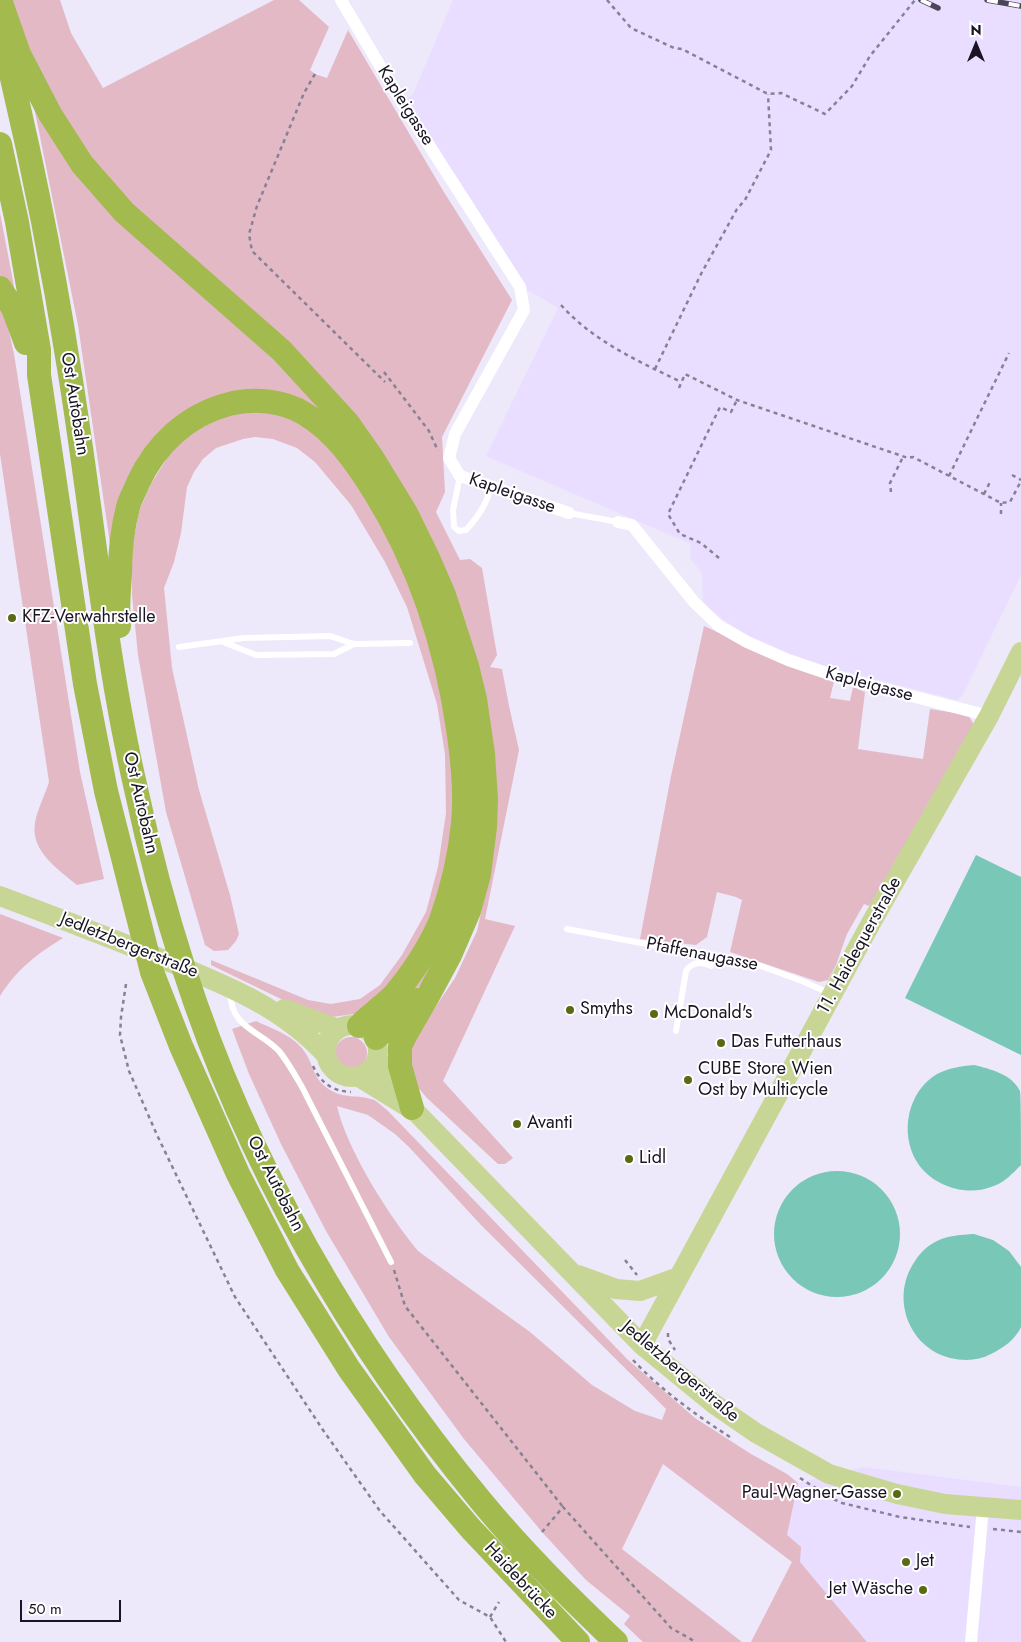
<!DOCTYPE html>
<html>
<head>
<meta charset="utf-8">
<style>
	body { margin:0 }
	#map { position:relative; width:1021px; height:1642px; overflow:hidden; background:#ede8fa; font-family:Jost,sans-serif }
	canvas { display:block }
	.north { position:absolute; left:951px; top:20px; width:50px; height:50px; -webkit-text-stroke:4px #fff; paint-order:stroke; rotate:0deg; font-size:14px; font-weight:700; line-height:20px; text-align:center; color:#191424 }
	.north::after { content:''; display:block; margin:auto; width:18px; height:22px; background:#191424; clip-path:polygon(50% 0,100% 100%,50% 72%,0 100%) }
	.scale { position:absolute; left:20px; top:1600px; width:101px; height:22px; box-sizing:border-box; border:2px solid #191424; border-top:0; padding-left:6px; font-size:15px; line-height:18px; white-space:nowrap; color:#191424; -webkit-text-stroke:4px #fff; paint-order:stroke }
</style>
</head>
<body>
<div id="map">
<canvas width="1021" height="1642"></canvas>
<div class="north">N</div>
<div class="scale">50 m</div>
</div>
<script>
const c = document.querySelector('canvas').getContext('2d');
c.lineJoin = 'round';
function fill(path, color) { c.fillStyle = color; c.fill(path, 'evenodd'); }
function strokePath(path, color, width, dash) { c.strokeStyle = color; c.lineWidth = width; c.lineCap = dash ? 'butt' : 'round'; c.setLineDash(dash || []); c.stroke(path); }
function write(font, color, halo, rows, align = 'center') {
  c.font = font + ' Jost,sans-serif'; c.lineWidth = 4; c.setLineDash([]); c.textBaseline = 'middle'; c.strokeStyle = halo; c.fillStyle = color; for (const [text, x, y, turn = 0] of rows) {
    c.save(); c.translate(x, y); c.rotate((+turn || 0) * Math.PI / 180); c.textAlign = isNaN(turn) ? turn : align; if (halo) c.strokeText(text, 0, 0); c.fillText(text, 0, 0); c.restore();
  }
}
const built = new Path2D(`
	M453,0H1021V575L962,696L957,700L828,667L785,652L747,635L721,618L703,603L702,573L690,558L691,544L486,456L558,308L526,289L473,208L407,99L413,94Z
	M863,1467L1021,1487V1642H867L799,1562L787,1535L798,1483Z`);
const green = new Path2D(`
	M11,0H60L71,33L103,88L274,0H299L329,27L310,70L315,74L327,78L348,30L442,189L512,300L442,437L445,492L436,512L460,560L470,559L482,568L497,655L490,667L502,669L509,706L519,750L485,919L515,926L443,1081L513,1158L505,1164H498L427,1098L409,1077L406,1059L413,1040L455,978L477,931L489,877L382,461L100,177L45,94Z
	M34,107L39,110C55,136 73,163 93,186C104,198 117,209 129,221C175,266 224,307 272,351C392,462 473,623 480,788C484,879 453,964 383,1024L376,1017C383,1010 392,1004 398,997C421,975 439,944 451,914C500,785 452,608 382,494C366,467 348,442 324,422C319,418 314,412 309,409C269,386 209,394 174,423C154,439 132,476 123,500C116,520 116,543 115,564H113L78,325Z
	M0,213L14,286L11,289L0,279Z
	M0,305L8,327L14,354L80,772L104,879L77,885C59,870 30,851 35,823C37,810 45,795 49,782L0,454Z
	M262,411L293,418L327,442L362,485L426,615L454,744L451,868L404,976L361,1013L332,1017L316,1016L211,965V960L308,1000L331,1004L360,999L380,985L402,955L426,912L438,867L446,813L445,754L437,704L407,607L385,562L351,505L315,462L297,448L273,439L255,437L243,439L216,448L203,459L194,472L187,487L181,533L174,562L164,588L172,668L199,790L230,895L239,934L236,941L228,950L214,951L205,945L166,812L138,655L132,595V550L139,511L151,484L175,445L206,423L234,413Z
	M704,626L770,656L834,681L830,698L850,701L853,687L865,692L858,749L923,759L930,709L968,715L973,723L974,730L886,883L869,906L864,904L847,934L836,965L828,980L819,982L730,952L742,900L736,897L717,892L707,937L696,945L640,939L671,776Z
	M0,914L63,938C37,954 17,969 0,996Z
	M256,1021C272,1029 293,1035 304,1051C315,1066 312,1080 332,1091C345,1099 362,1094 376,1101C380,1104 384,1108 388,1111L627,1359L695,1418L751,1454L787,1474L798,1483L787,1535L801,1547L800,1562L867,1642H751L792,1562L663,1464L622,1549L742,1642H643L624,1624L630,1616L586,1580L542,1532L464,1439L389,1337L326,1231L281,1144L249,1074L232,1029ZM337,1106L368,1115L395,1134L409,1147L481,1225L653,1396L666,1409L662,1420L635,1411L592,1385L530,1332L418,1251C389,1216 347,1150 337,1106Z
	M335 1053a16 16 0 1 1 32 0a16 16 0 1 1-32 0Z`);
const water = new Path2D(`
	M976,855L1021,877V1055L905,998Z
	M974,1065C990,1069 1012,1074 1020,1091C1021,1097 1021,1153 1021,1165C1012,1174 1004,1183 991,1187C965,1197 931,1185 917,1162C899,1133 908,1091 937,1074C949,1068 961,1066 974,1065Z
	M774 1234a63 63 0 1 1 126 0a63 63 0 1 1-126 0Z
	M974,1234L993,1240L1009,1251L1021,1267V1327C1015,1340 1003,1348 991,1354C978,1361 964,1361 950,1358C908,1347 890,1297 915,1261C920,1253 928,1245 937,1241C949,1235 961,1235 974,1234Z`);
const path = new Path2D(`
	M607,0L631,28L674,48L682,49L768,94L781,93L825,114L852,86L870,56L915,0
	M315,74L304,93L257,206L249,234L252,251L385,382
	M561,305C593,341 638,361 681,382
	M655,369L701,274L737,209L745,200L771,150L768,94
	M384,372L429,431L438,451
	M679,388L685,374L737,400L908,458L913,457L1001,503L1010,502L1021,481
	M1012,475L1021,480
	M949,476L1009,353
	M891,492L890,483L903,457
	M984,494L991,480
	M1001,514V503
	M719,558L701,543L680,534L668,514L720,407L731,412L737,400
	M126,984L121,1017L120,1035L129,1071L157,1135L235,1297L323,1430L380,1511L459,1600L490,1617L506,1642
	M313,1066C321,1083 332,1091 351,1092
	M625,1260L637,1275
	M394,1270L405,1306L563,1507
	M668,1333V1339L675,1350
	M633,1360C661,1390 696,1415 730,1437
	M800,1478L831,1498L842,1503L900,1517L970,1527
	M993,1529L1021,1532
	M542,1532L563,1507L671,1628L696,1642
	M490,1617L499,1602`);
const lane = new Path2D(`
	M460,476L453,510L454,527L459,531L466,530C477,518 489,502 490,486
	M569,513L618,522
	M223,642L256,655L334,654L354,644
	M179,647L244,638L330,636L354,644L410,643
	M567,929L758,965L802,981L829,993
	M230,991C231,1029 258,1029 279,1051C288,1062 295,1075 302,1087L391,1262
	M676,1031L686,971C692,962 702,961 711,966`);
const street = new Path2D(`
	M341,0L402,103L520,287L524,310L455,434L449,458L460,476L569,513
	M618,522L632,525L694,602L719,626L747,642L788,660L838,677L989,716
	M971,1642L983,1507`);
const primary = new Path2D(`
	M0,896C56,917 112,938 167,961C226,985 282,1007 326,1055
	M284,1009L338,1029
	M326 1051a26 26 0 1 1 52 0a26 26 0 1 1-52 0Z
	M378,1060L412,1108L642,1345L714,1404L756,1433L829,1474L897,1494L945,1504L1021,1510
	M359,1077L406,1106
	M578,1275L616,1289L640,1291L679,1277
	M642,1345L871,923L989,716L1021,652`);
const highway = new Path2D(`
	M0,0L19,54L50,114L82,164L124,212L282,351L347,422L373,459L406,513L428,558L444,595L467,666L475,699L483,754L486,799L485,827L479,874L469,911L450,955L429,994L406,1034L400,1046V1066L412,1108
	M0,29C28,141 51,254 69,368C92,508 104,651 136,789C149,850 165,910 184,969C246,1162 352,1345 481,1501C522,1551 570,1598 616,1642
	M0,144L17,222L39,350V375L85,684L106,791L152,972L181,1046L238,1174L287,1270L349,1369L425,1475L471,1529L578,1642
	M0,288L13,308L26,343
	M119,626C117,609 119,592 120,574C120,551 122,530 128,507C130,499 135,491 138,483C156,444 187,415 229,404C253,398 283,400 305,414C335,432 355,461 374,491C420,565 447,649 459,735C463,764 466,794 463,823C460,856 452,889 441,920C431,945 412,974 394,995C383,1006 370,1015 359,1026
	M376,1038L417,1000`);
const rail = new Path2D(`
	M921,0L938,8
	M987,0L1021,6`);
const markers = [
	[12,618,5,"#5a6a14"],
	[570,1010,5,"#5a6a14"],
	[654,1014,5,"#5a6a14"],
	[721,1043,5,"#5a6a14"],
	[688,1080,5,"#5a6a14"],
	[517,1124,5,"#5a6a14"],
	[629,1159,5,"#5a6a14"],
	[897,1494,5,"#5a6a14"],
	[906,1562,5,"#5a6a14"],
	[923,1590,5,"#5a6a14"]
];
const streetNames = [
	["Kapleigasse",405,106,58],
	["Ost Autobahn",74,404,81],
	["Kapleigasse",512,494,19],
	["Kapleigasse",869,685,15],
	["Ost Autobahn",140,803,77],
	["Jedletzbergerstraße",129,946,22],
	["11. Haidequerstraße",860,946,-61],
	["Pfaffenaugasse",702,955,11],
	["Ost Autobahn",275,1184,63],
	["Jedletzbergerstraße",680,1372,40],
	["Haidebrücke",520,1581,47]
];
const poiNames = [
	["KFZ-Verwahrstelle",22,618],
	["Smyths",580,1010],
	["McDonald's",664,1014],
	["Das Futterhaus",731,1043],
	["CUBE Store Wien",698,1070],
	["Ost by Multicycle",698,1091],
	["Avanti",527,1124],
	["Lidl",639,1159],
	["Paul-Wagner-Gasse",887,1494,"right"],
	["Jet",916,1562],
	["Jet Wäsche",913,1590,"right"]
];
fill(built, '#e9deff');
fill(green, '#e3b9c5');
fill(water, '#79c7b7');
strokePath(path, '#878293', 2.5, [4, 4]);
strokePath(lane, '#fff', 6);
strokePath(street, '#fff', 12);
strokePath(primary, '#c8d695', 20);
strokePath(highway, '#a3ba4e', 24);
strokePath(rail, '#4b4656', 5.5);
strokePath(rail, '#fff', 4, [11]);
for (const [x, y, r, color] of markers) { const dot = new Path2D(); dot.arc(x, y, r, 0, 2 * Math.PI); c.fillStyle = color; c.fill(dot); strokePath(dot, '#fff', 2); }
write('18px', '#191424', '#fff', streetNames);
write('18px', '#191424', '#fff', poiNames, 'left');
</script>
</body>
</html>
